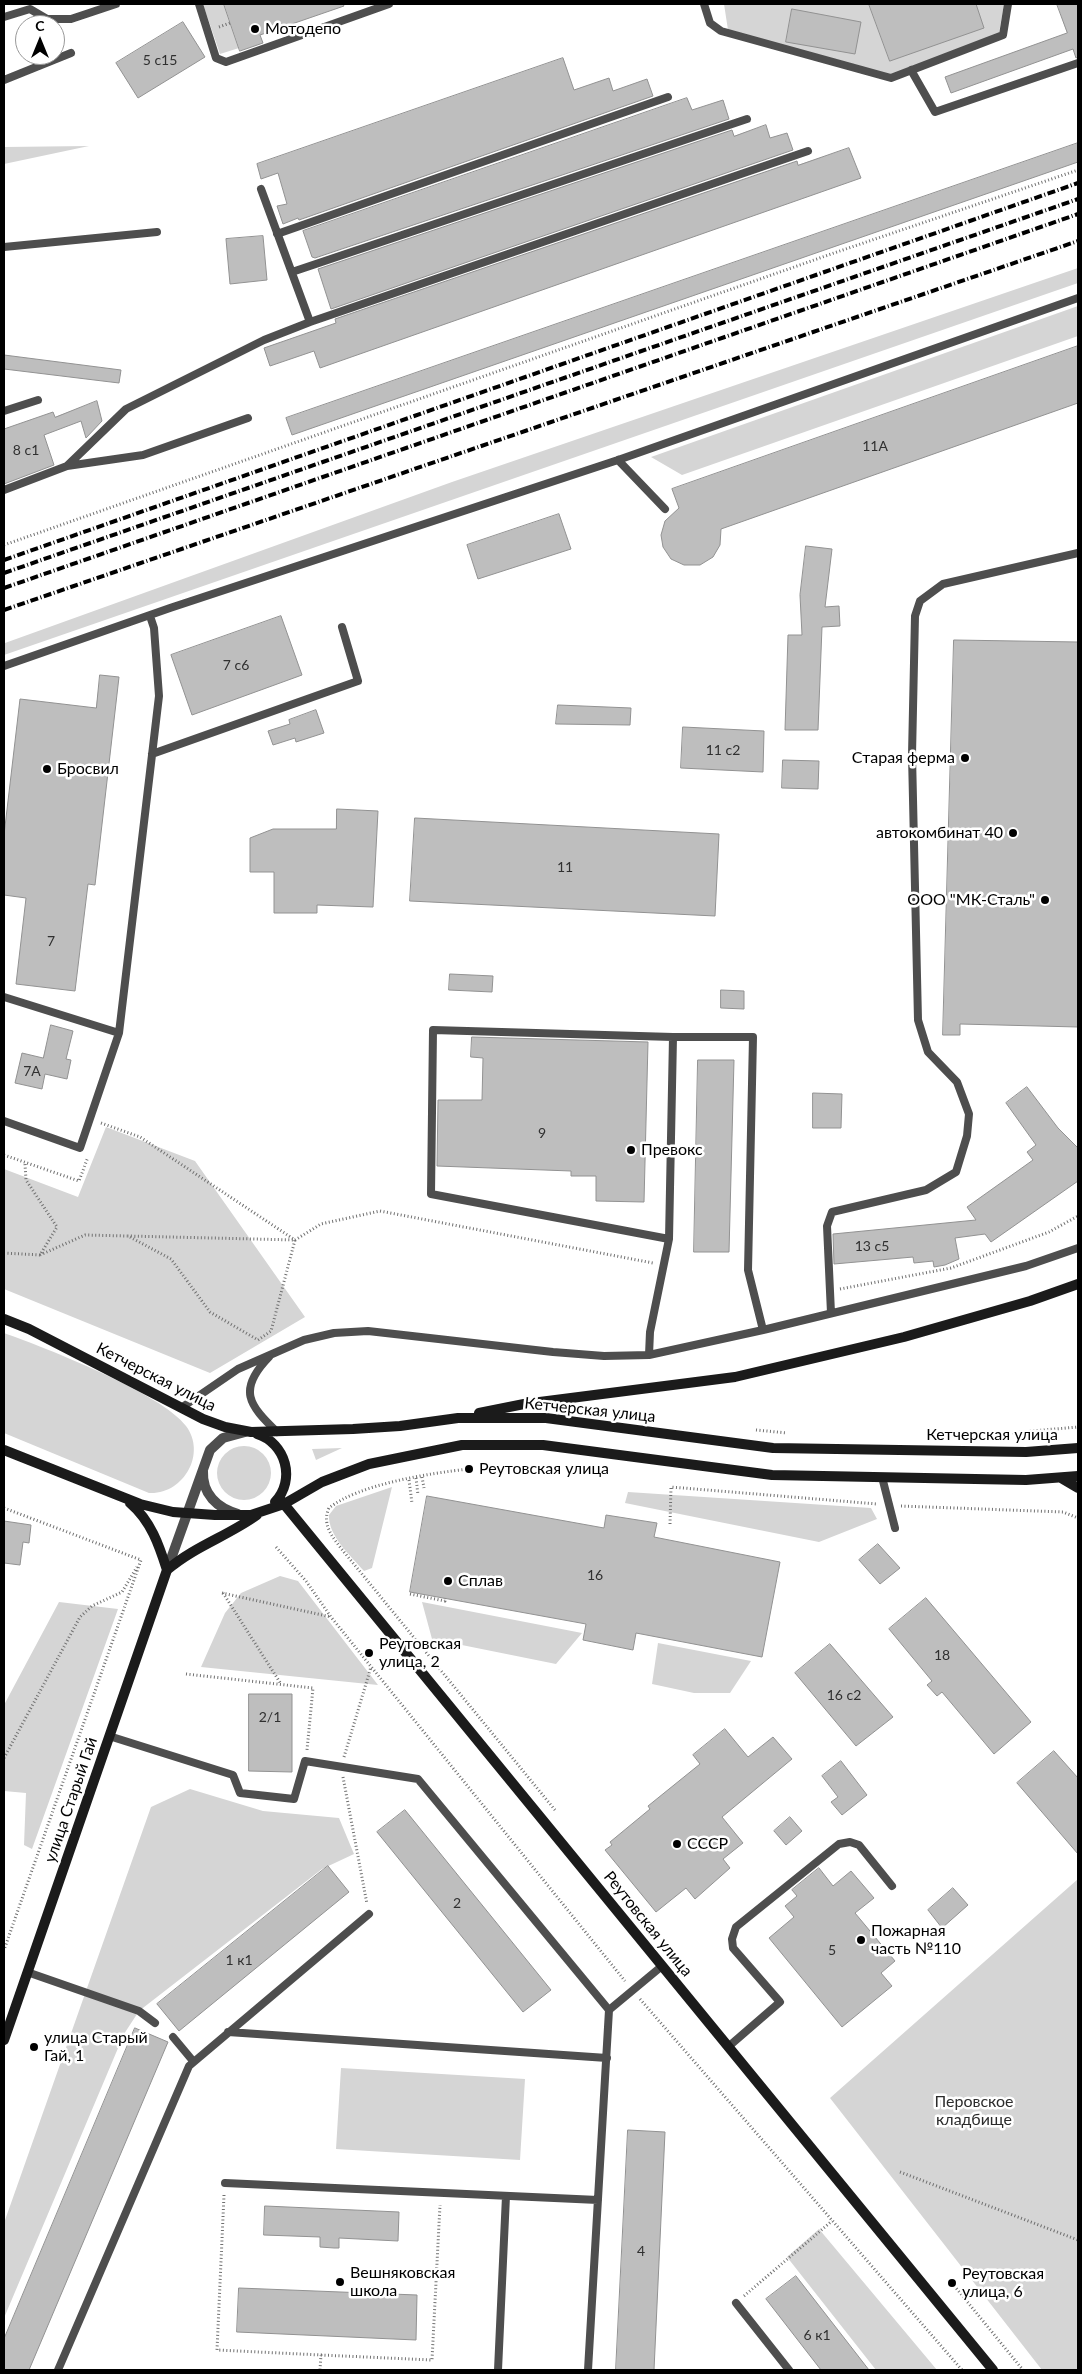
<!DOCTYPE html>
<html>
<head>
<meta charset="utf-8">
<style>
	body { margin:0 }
	#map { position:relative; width:1082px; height:2374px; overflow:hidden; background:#fff; font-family:Lato,sans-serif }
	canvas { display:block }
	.frame { position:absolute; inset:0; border:5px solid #000; pointer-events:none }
	.north { position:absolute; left:15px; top:15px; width:50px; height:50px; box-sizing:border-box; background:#fff; border:1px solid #999; border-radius:50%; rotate:0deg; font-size:14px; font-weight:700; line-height:20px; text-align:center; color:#000 }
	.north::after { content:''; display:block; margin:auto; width:18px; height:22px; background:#000; clip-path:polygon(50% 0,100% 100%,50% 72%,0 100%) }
</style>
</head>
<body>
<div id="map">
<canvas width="1082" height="2374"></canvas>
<div class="frame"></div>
<div class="north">С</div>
</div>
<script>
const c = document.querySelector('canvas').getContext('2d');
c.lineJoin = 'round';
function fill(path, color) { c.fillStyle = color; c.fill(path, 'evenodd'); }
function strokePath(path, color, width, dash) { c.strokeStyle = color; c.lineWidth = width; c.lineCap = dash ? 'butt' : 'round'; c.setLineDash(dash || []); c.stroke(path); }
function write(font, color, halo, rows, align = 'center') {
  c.font = font + ' Lato,sans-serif'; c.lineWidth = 5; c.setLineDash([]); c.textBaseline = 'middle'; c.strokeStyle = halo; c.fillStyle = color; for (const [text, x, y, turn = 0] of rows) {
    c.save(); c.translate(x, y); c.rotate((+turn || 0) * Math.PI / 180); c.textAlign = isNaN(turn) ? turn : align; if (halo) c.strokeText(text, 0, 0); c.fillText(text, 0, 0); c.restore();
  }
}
const green = new Path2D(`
	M203,4H224L239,48L220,54Z
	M724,4H1004L999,33L890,75L728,30Z
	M89,146L4,164V147Z
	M1078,268V283L4,655L5,643L452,482Z
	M1078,306V336L682,475L651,457Z
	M106,1127L195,1161L305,1317L210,1373L4,1289V1169L78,1197Z
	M4,1333C44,1347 163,1394 186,1426C207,1454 183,1495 149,1493L4,1433Z
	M217 1473a27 27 0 1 1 54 0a27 27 0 1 1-54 0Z
	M342,1448L316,1460L312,1449Z
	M392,1487L372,1568L364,1571C351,1556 328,1536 329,1515L336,1506Z
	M628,1492L871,1508L877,1519L819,1542L625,1503Z
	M280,1576L298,1581L378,1685L201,1667L225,1613L241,1593Z
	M59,1602L118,1609L32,1849L24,1845L26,1793L4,1791V1705Z
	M422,1602L582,1633L556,1664L432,1639Z
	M658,1643L751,1661L730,1693H694L652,1684Z
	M190,1789L263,1811L339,1818L354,1854L322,1869L139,2011L124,2034L4,2318V2223L151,1807Z
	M1078,1879V2370H1042L830,2098Z
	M341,2068L525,2079L520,2160L336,2149Z
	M819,2229L937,2370H876L787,2257Z`);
const building = new Path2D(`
	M224,4H343L344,6L260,35L263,43L240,51Z
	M869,4H976L984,28L890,61Z
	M1057,4H1078V57L1076,58L1073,49L951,93L945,77L1067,33Z
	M792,9L861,22L855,54L786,42Z
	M183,22L205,57L138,98L116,63Z
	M563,58L574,90L609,78L613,91L647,79L653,96L299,220L298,218L283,224L277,206L287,204L278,173L261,179L257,164Z
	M687,98L692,110L723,100L729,119L315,258L312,257L303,231Z
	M766,125L770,138L787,133L793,150L331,309L318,269L732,130L734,136Z
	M1078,143V162L292,435L286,418Z
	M849,148L861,178L320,368L314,351L270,366L264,348L336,323L335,319L797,161L798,165Z
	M263,236L267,280L230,284L226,239Z
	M1078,346V403L721,529L720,545L713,557L700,565H684L671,559L663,547L661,535L665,521L679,508L672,489Z
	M4,355L121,370L119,383L4,369Z
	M97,401L102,421L86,438L81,421L44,435L54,465L4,484V429L53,412L55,417Z
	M559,514L571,549L478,579L467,545Z
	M806,546L832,549L825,607L839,606L840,626L822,627L818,730H785L788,635H802L800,595Z
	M281,616L302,675L192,715L171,655Z
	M954,640L1078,642V1027L960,1024V1035H943Z
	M100,675L119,677L95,885L88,884L75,991L16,984L26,898L4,895V835L20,699L96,708Z
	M558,705L631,708L630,725L556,724Z
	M316,710L324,733L296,742L295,738L273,745L268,731L290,724L289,720Z
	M683,727L764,731L763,772L681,768Z
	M783,760L819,761L818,789L782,788Z
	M337,809L378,811L373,907L317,905V913H274V872H250V838L273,829H336Z
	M415,818L719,834L715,916L410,901Z
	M450,974L493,976L492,992L449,990Z
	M721,990L744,991V1009L721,1008Z
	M51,1025L73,1031L66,1059L71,1060L67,1079L45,1074L42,1089L15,1083L22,1053L43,1058Z
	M472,1037L648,1042L644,1202L596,1201V1176H571V1171L437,1166L438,1100H482L483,1058L471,1057Z
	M698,1060H734L729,1252H694Z
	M1027,1087L1058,1128L1078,1148V1181L991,1242L985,1234L955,1238L959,1259L945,1265L934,1267L933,1261L914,1263L913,1257L834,1264L833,1234L976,1220L967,1207L1033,1160L1027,1152L1036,1145L1006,1103Z
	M813,1093L842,1094L841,1128H813Z
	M427,1496L604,1528L606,1515L657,1523L654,1537L780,1562L762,1657L636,1633L633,1650L583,1640L586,1624L410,1592Z
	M4,1521L31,1525L29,1543L23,1542L20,1565L4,1563Z
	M878,1544L900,1568L880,1584L859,1560Z
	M926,1598L1031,1722L994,1754L942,1692L937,1696L927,1685L932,1681L889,1629Z
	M830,1644L893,1717L856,1746L795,1673Z
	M249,1694H292V1772L249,1771Z
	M725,1729L748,1757L773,1737L792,1759L722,1817L743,1843L723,1859L730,1868L695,1899L686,1888L656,1912L605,1850L612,1845L610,1842L650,1809L648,1806L700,1764L693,1755Z
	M1054,1751L1078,1778V1854L1017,1783Z
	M841,1761L867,1795L842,1815L831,1802L838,1797L822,1776Z
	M405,1810L551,1990L523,2012L377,1832Z
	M790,1817L802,1831L786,1845L774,1831Z
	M328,1866L349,1892L179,2031L157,2004Z
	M819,1868L833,1886L851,1871L874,1898L855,1913L895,1961L881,1973L892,1986L842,2027L769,1938L794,1917L785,1906L797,1896L792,1890Z
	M953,1888L968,1905L942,1928L928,1910Z
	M135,2028L168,2042L29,2370H4V2339Z
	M628,2130L665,2132L654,2370H616Z
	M265,2206L399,2212L398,2241L339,2238V2248H334L320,2247V2237L264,2235Z
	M796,2276L869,2370H821L766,2299Z
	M239,2288L417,2295L416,2340L237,2332Z`);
const path = new Path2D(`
	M219,27L230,23
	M4,545L834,253L1078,170
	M101,1123L140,1137L295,1240L321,1224L380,1211L653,1263
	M4,1155L79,1181L88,1157
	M4,1253L40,1255L57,1227L26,1180L25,1164
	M40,1255L85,1235L128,1236L171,1259L210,1312L258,1340L271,1331L295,1240L128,1236
	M840,1289L951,1268L1049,1232L1078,1216
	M756,1430L787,1433
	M974,1436L1078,1427
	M469,1469C431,1473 359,1484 329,1508C321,1525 334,1539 344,1552L555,1810
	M422,1477L424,1488
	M416,1478L418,1495
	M409,1480L412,1503
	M901,1506L1063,1512L1078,1518
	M4,1508L141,1560L4,1950
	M670,1524L671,1487L877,1504
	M276,1547L306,1581L331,1617L625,1981
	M222,1593L331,1617
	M223,1593L281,1684
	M410,1594L445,1601V1598
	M186,1674L313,1688L307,1750
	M344,1757L371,1667
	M4,1758L80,1617L92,1606L122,1592L137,1567
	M343,1777L367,1904
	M640,1999L962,2370
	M900,2172L1078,2240
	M224,2195L217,2350L321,2355L320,2370
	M952,2283L1023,2370
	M744,2296L832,2221
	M321,2355L432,2360L440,2205`);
const lane = new Path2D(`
	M199,4L216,58L226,62L389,4
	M704,4L710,23L721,31L891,78L1003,35L1008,4
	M4,17L30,9L47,19H71L116,4
	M911,70L935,112L1078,63
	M4,80L71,53
	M261,189L310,322
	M277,234L668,97
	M4,247L157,232
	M292,272L747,119
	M4,411L38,400
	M618,460L665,509
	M67,466L143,455L248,418
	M4,490L67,466L126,409L264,340L310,322L808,151
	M4,666L170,608L618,460L1078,298
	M152,754L358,681L342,627
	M4,997L119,1033L159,696L154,628L150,616
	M673,1037H753L748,1270L763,1330
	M4,1121L80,1148L119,1033
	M831,1313L827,1226L832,1212L926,1190L956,1172L967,1136L969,1114L957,1082L928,1052L918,1020L912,755L915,616L920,601L943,584L1078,553
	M649,1355L650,1332L669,1239L673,1037L433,1030L431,1194L669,1239
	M269,1357C237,1390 249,1405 277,1432
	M181,1408L238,1369L304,1340L334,1333L368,1331L553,1352L604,1356L649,1355L763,1330L1026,1266L1078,1248
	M882,1477L895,1528
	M109,1736L233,1775L240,1793L294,1799L305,1761L418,1779L609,2010L662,1966
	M27,1972L139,2011L155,2023
	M228,2032L607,2058
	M173,2037L193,2061
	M728,2047L780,2002L733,1948L732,1939L736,1927L839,1844L850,1842L859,1845L892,1886
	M225,2183L598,2200
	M736,2303L789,2370
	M58,2370L189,2066L369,1914
	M498,2370L506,2196
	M588,2370L609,2010`);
const street = new Path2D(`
	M203,1471C202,1494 217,1508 238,1514
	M167,1570L210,1450L223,1438L245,1432`);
const secondary = new Path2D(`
	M4,1319L29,1329L203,1419L225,1427L251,1432L353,1429L400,1426L458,1418H546L773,1448L1026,1452L1078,1448
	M479,1413L524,1404L735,1377L904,1337L1030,1301L1078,1284
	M257,1434C286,1443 296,1480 275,1502
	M4,1450L140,1504L173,1512L215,1515H251L284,1504L322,1482L369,1464L462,1445H543L772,1475L1026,1480L1078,1476
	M1061,1478L1078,1488
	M279,1498L993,2370
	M130,1503C151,1521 159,1545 167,1570
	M4,2040L167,1570C195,1546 228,1536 257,1515`);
const rail = new Path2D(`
	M4,560L1078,183
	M4,573L1078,199
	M4,588L1078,214
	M4,610L1078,241`);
const markers = [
	[255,29,5,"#000"],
	[965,758,5,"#000"],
	[47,769,5,"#000"],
	[1013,833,5,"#000"],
	[1045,900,5,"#000"],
	[631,1150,5,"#000"],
	[469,1469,5,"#000"],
	[448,1581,5,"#000"],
	[369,1653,5,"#000"],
	[677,1844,5,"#000"],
	[861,1940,5,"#000"],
	[34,2047,5,"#000"],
	[340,2282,5,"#000"],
	[952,2283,5,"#000"]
];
const numberNames = [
	["5 c15",160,60],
	["11А",875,446],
	["8 c1",26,450],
	["7 с6",236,665],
	["11 с2",723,750],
	["11",565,867],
	["7",51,941],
	["7А",32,1071],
	["9",542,1133],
	["13 с5",872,1246],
	["16",595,1575],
	["18",942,1655],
	["16 с2",844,1695],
	["2/1",270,1717],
	["2",457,1903],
	["5",832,1950],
	["1 к1",239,1960],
	["4",641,2251],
	["6 к1",817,2335]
];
const poiNames = [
	["Мотодепо",265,29],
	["Старая ферма",955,758,"right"],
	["Бросвил",57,769],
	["автокомбинат 40",1003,833,"right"],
	["ООО \"МК-Сталь\"",1035,900,"right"],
	["Превокс",641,1150],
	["Реутовская улица",479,1469],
	["Сплав",458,1581],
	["Реутовская",379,1644],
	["улица, 2",379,1662],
	["СССР",687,1844],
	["Пожарная",871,1931],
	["часть №110",871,1949],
	["улица Старый",44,2038],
	["Гай, 1",44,2056],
	["Вешняковская",350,2273],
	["школа",350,2291],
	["Реутовская",962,2274],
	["улица, 6",962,2292]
];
const streetNames = [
	["Кетчерская улица",156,1377,27],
	["Кетчерская улица",590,1410,6],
	["Кетчерская улица",992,1435],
	["улица Старый Гай",71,1800,-71],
	["Реутовская улица",648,1924,51]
];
const parkNames = [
	["Перовское",974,2102],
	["кладбище",974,2120]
];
fill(green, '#d5d5d5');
fill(building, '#bebebe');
strokePath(building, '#929292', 1);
strokePath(path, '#707070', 3, [1, 2.5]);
strokePath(lane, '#4e4e4e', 8);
strokePath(street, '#4e4e4e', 10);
strokePath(secondary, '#1b1b1b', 10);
strokePath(rail, '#000', 4, [8, 2.5, 1, 2.5]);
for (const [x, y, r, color] of markers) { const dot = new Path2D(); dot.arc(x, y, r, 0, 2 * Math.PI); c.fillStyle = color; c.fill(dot); strokePath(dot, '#fff', 2); }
write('14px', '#303030', null, numberNames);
write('16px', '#000', '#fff', poiNames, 'left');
write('16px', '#000', '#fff', streetNames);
write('16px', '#2c2c2c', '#fff', parkNames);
</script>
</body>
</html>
